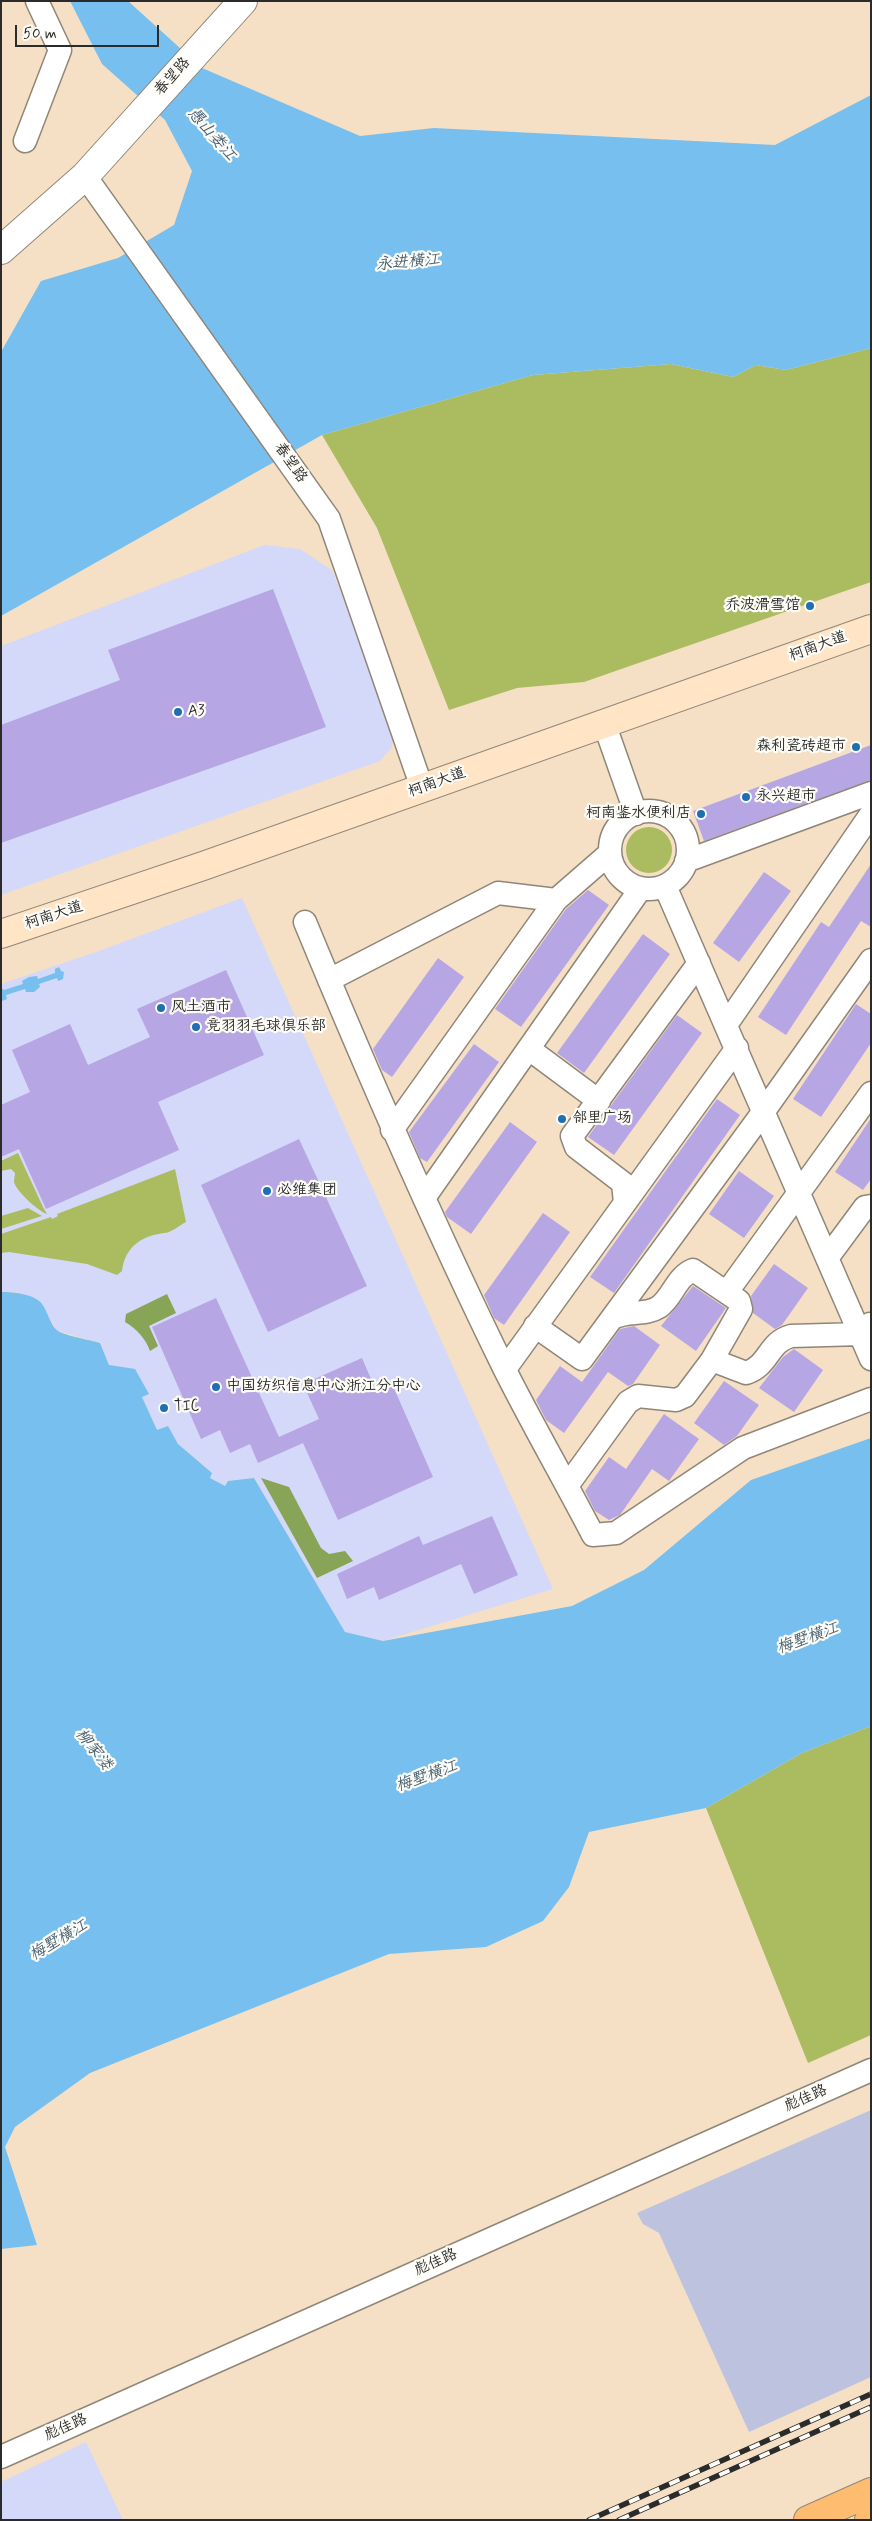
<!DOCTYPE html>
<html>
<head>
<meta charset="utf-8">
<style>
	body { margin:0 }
	#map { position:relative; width:872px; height:2521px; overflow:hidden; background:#f5e0c5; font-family:Mynerve,sans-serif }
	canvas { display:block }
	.frame { position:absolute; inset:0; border:2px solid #2b2b2b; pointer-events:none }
	.scale { position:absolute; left:15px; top:25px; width:144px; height:22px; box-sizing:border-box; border:2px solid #2b2b2b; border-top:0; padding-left:6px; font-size:15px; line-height:18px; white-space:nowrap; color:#2b2b2b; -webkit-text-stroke:4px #fdfcf7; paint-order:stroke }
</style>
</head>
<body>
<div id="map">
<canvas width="872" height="2521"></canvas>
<div class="frame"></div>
<div class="scale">50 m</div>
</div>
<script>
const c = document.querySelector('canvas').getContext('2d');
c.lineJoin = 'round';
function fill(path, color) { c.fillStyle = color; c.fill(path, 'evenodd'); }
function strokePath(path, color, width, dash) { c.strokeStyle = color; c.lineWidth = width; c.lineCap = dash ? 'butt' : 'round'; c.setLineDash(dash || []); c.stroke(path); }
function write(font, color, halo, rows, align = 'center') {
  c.font = font + ' Mynerve,"LXGW WenKai TC",sans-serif'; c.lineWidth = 4.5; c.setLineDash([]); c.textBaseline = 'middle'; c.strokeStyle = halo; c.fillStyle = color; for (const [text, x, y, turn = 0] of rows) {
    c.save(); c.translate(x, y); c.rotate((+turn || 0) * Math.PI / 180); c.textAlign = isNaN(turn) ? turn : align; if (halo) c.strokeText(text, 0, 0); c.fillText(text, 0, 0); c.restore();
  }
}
const built = new Path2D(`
	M264,545L300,549L332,570L394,726L392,747L380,761L1,895V646Z
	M242,898L553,1589L383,1641L345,1632L254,1478L228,1481L225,1486L210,1478L212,1473L178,1444L168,1427L157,1431L142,1397L148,1394L109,1365L100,1343L58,1331L46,1314L44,1306L16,1292H1V984L96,952Z
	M86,2442L123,2520H1V2482Z`);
const industrial = new Path2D(`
	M871,2110V2377L749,2432L659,2233L643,2224L637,2213Z`);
const green = new Path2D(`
	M871,348V582L584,682L517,688L449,710L377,528L322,435L533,375L671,364L733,377L756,365L786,370Z
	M626 850a23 23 0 1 1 46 0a23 23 0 1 1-46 0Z
	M18,1153L43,1207L47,1214C38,1211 16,1191 14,1182C14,1179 15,1176 15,1173L11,1169L1,1171V1161Z
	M175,1169L186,1222C180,1225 171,1233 164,1233C141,1236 125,1247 122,1271L117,1275L87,1264L9,1252L1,1253V1234L51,1217L52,1219L58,1216L57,1214Z
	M28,1208L42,1216L1,1229V1216Z
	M871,1726V2035L808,2063L706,1808L802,1753Z`);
const forest = new Path2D(`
	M167,1294L176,1313L149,1326L158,1346L150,1351C146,1339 136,1328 125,1322L126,1314Z
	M261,1478L289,1487L321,1548L329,1554L345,1551L353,1561L317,1578Z`);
const water = new Path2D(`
	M70,1H128L202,68L360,136L434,128L775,145L871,95V348L786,370L756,365L733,377L671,364L533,375L322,435L1,616V352L41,281L118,258L174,225L192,171L165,120L102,64Z
	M59,967L61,971L64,972L63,979L58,981L57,978L39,984L40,987L34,992H26L25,989L6,995L7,999L2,1001L1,988L4,990L23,984L22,981L29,977L37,976L38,979L55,973V969Z
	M1,1292C14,1292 38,1294 44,1307C48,1314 51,1326 58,1331C66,1336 91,1340 100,1343L109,1365L135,1369L149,1394L142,1397L157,1430L168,1426L178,1444L212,1473L210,1478L225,1486L228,1481L254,1478L345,1632L383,1641L572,1606L644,1570L751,1480L871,1438V1726L802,1753L706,1808L589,1832L569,1887L543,1921L486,1947L389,1954L90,2073L15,2127L5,2147L37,2245L1,2249Z`);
const building = new Path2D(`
	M273,589L326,727L1,843V725L120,680L108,650Z
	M871,745V780L704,841L693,811Z
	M871,864V927L861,921L786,1035L758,1017L821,922L829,927Z
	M764,872L791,891L739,962L713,943Z
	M588,890L609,905L521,1027L495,1009L566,909Z
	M643,934L670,954L584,1073L557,1053Z
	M438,958L464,977L392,1077L382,1070L373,1049Z
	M226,970L264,1055L158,1102L179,1150L46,1209L19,1149L1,1157V1105L30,1092L12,1050L70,1024L88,1065L150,1037L137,1009Z
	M856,1004L871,1014V1043L821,1117L793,1099Z
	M677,1015L702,1033L614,1155L588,1137Z
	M474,1044L499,1062L427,1162L420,1158L409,1132Z
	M717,1099L740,1115L614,1293L590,1277Z
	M871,1118V1179L863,1190L835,1172Z
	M510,1122L537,1142L471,1234L447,1217L445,1212Z
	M299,1139L367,1286L268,1332L201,1185Z
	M739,1171L774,1196L744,1238L709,1214Z
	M543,1213L570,1232L504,1325L494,1318L484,1295Z
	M774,1264L808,1288L782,1325L775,1329L753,1313L751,1296Z
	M693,1286L726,1308L696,1351L661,1326Z
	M216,1298L279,1437L319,1419L303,1384L362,1358L377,1393L393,1386L433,1477L338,1520L303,1443L258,1463L250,1444L230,1453L220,1430L201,1439L152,1327Z
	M634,1326L660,1345L633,1384L628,1386L608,1372L564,1433L546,1420L536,1400L560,1366L582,1382L620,1329Z
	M794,1349L823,1370L794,1412L759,1388L783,1357Z
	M724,1381L759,1405L737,1436L724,1445L694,1423Z
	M664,1414L699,1439L669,1481L652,1469L620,1515L609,1520L595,1511L585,1491L609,1457L626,1469Z
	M492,1516L518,1575L474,1594L461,1564L379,1600L374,1587L347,1599L337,1574L419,1536L423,1545Z`);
const minor = new Path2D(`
	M25,141L60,50L37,1
	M85,176L329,519L422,788
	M604,723L636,814
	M610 850a39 39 0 1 1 78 0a39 39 0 1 1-78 0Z
	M686,861L871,793
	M665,886L871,1359
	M305,922C367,1072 432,1221 504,1368C532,1424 564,1479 593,1535L616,1533L743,1448L871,1399
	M329,980L498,893L556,900
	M726,1025L871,814
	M529,1049L599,1101
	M392,1130L556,900L610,853
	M424,1198L641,888
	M625,1203L623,1183L576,1147L572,1136L699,963
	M828,1257L865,1207L871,1206
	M727,1292L871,1093
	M613,1318C627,1310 645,1316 659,1307C673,1297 676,1277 693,1270L739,1301L741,1309L712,1360
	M535,1326L582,1359L764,1111L871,960
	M505,1369L737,1048
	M567,1486L628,1402L638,1396L676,1400L685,1396L712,1360L746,1373C769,1366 768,1342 791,1336L861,1334L870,1324
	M1,2457L871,2070`);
const tertiary = new Path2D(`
	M1,250L85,176L243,1`);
const secondary = new Path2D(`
	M1,934L203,866L871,629`);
const primary = new Path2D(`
	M808,2520L871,2492`);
const trunk = new Path2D(`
	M869,2520L871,2519`);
const rail = new Path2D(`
	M589,2520L871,2394
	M619,2520L871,2407`);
const markers = [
	[810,606,5,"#1f6fb2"],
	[178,712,5,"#1f6fb2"],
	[856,747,5,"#1f6fb2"],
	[746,797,5,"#1f6fb2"],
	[701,814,5,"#1f6fb2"],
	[161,1008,5,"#1f6fb2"],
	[196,1027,5,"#1f6fb2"],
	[562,1119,5,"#1f6fb2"],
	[267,1191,5,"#1f6fb2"],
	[216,1387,5,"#1f6fb2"],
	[164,1408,5,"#1f6fb2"]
];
const streetNames = [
	["春望路",173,77,-48],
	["春望路",290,463,55],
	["柯南大道",818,647,-20],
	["柯南大道",437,783,-20],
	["柯南大道",54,916,-18],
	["彪佳路",806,2099,-24],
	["彪佳路",436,2263,-24],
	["彪佳路",66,2428,-24]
];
const poiNames = [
	["乔波滑雪馆",800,606,"right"],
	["A3",188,712],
	["森利瓷砖超市",846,747,"right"],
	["永兴超市",756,797],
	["柯南鉴水便利店",691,814,"right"],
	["风土酒市",171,1008],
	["竞羽羽毛球俱乐部",206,1027],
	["邻里广场",572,1119],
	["必维集团",277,1191],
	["中国纺织信息中心浙江分中心",226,1387],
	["TIC",174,1408]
];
const waterNames = [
	["愚山娄江",211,135,49],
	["永进横江",408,263,-5],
	["梅墅横江",808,1639,-20],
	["柳家溇",93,1750,52],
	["梅墅横江",427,1777,-20],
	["梅墅横江",59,1941,-31]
];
fill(built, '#d4d8f9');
fill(industrial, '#bdc3de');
fill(green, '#abbc60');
fill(forest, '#88a456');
fill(water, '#76bfef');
fill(building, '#b7a6e4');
strokePath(minor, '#908678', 25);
strokePath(tertiary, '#908678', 30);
strokePath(secondary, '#908678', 30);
strokePath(primary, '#908678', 30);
strokePath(trunk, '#908678', 30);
strokePath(minor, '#fff', 22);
strokePath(tertiary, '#fff', 28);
strokePath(secondary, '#ffe4c6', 28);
strokePath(primary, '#febc70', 28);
strokePath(trunk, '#febc70', 28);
strokePath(rail, '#2b2b2b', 5.5);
strokePath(rail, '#fdfcf7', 4, [11]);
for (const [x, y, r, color] of markers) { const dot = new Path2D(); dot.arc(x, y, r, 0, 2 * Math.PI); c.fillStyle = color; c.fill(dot); strokePath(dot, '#fdfcf7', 2); }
write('15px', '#2b2b2b', '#fdfcf7', streetNames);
write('15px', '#2b2b2b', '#fdfcf7', poiNames, 'left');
write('italic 16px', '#455f70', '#fdfcf7', waterNames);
</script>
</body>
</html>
